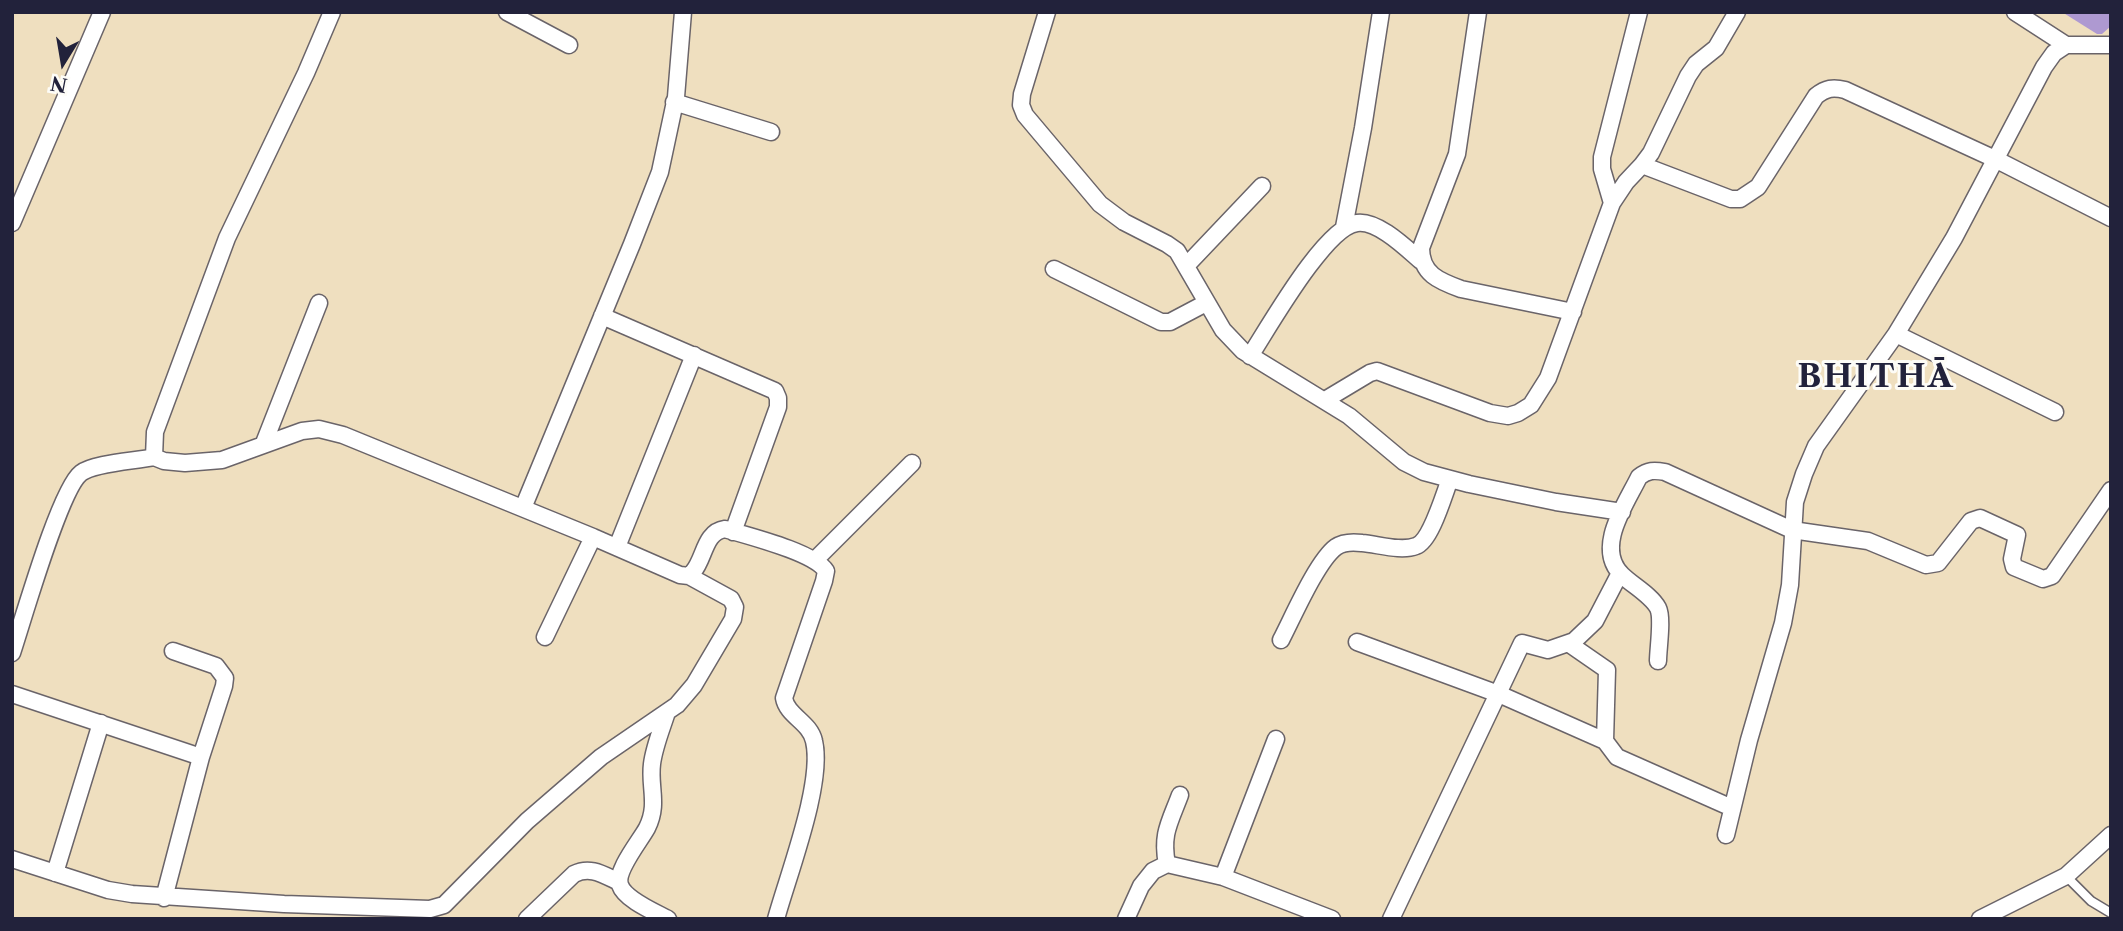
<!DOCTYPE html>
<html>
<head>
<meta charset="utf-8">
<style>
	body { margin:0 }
	#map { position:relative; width:2123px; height:931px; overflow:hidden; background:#efdfbf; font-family:"Libre Caslon Text",serif }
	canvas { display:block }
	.frame { position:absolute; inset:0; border:14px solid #22223b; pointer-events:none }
	.north { position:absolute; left:28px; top:28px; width:70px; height:70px; -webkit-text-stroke:5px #fdfcf7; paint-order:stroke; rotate:191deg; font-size:19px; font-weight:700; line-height:28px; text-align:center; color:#22223b }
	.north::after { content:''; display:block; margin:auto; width:24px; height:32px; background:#22223b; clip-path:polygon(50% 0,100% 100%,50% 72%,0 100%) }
</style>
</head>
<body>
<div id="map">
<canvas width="2123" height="931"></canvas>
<div class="frame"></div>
<div class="north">N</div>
</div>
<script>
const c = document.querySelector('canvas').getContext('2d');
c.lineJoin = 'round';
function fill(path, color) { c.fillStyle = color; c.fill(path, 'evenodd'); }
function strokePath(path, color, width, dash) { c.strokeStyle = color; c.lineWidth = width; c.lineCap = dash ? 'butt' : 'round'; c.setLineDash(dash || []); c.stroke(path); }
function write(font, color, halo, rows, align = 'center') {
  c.font = font + ' "Libre Caslon Text",serif'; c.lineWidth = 6; c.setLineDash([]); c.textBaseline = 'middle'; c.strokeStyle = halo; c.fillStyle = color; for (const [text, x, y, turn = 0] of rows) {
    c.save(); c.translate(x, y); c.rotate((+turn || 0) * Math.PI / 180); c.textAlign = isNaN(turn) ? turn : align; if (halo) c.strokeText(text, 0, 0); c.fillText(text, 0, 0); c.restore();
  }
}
const building = new Path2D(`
	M2062,12H2111V26L2102,34H2097Z`);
const lane = new Path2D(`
	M2066,876L2091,901L2111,913`);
const street = new Path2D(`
	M332,12L306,73L227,238L155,432L154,457L164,461L185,463L222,460L302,431L319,429L343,435L593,537L680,575L689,576L693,572C705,558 704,532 725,529C748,536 814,552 826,571L824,581L784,698C787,716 810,722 814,741C824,783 788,875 776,919
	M507,12L569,45
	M1047,12L1022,94L1021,105L1025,115L1100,204L1124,222L1167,244L1177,251L1223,330L1243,351L1349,416L1404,462L1424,472L1469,484L1556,502L1622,512
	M1478,12L1457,154L1421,248C1421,274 1439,281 1461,289L1573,312
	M2015,12L2066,45
	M2066,45H2111
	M674,102L771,132
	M1642,165L1731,199H1740L1758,187L1816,96C1826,88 1833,87 1845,90L1997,160L2111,218
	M1612,203L1602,169V157L1639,12
	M12,223L102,12
	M1344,227L1363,128L1381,12
	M1186,266L1262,186
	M1054,269L1161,322H1170L1206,303
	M602,316L775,391L778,398V407L733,532
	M1896,334L2055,412
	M1250,356C1269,327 1325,227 1357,223C1378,220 1407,249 1421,261
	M1325,400L1370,373L1377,371L1490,413L1508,416L1518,413L1531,405L1548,378L1612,203L1626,182L1642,165L1651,153L1688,76L1696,64L1716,48L1737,12
	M264,443L319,303
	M523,508L632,244L660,172L676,97L683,12
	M617,547L694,355
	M815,560L912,463
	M545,637L593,537
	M1281,640C1293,617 1317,561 1336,547C1343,542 1354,542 1362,543C1377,544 1401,552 1416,546C1431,541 1444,494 1450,479
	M1357,642L1501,695L1605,741
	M1568,643L1607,670L1605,741L1617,757L1732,808
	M12,653C23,620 60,489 81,473C94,463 136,461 154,457
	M1658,661C1658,649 1663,618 1658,608C1651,595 1632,585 1622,575C1594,548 1626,504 1639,477C1648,470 1654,470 1665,472L1792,530L1868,541L1926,565L1938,563L1971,521L1980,518L2017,535L2012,559L2014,567L2043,579L2052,576L2111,490
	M12,694L201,757
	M667,712C662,728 654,747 652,764C649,787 659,804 647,828C640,841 615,871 620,885C625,900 655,912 668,919
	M1726,835L1749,740L1783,623L1790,585L1795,502L1804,474L1816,446L1896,334L1954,238L2044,67L2054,53L2066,45
	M12,859L108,890L132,894L284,904L430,909L444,905L527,821L601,757L677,705L694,685L733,619L735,607L731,599L689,576
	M1167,864C1161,834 1170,822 1180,795
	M55,873L101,723
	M1223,877L1276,739
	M164,898L201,757L224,686L225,678L216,666L173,651
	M527,919L574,874C590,866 602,874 619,882
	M1126,919L1141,886L1153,871L1167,864L1223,877L1332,919
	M1391,919L1522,643L1548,650L1574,641L1595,621L1620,573
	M1980,919L2066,876L2111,835`);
const districtNames = [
	["BHITHĀ",1876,378]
];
fill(building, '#ae99d1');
strokePath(lane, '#6a6469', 11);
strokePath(street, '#6a6469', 19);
strokePath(lane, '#fff', 8);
strokePath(street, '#fff', 16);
c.letterSpacing = '2px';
write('bold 32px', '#22223b', '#fdfcf7', districtNames);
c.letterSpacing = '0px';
</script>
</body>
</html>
